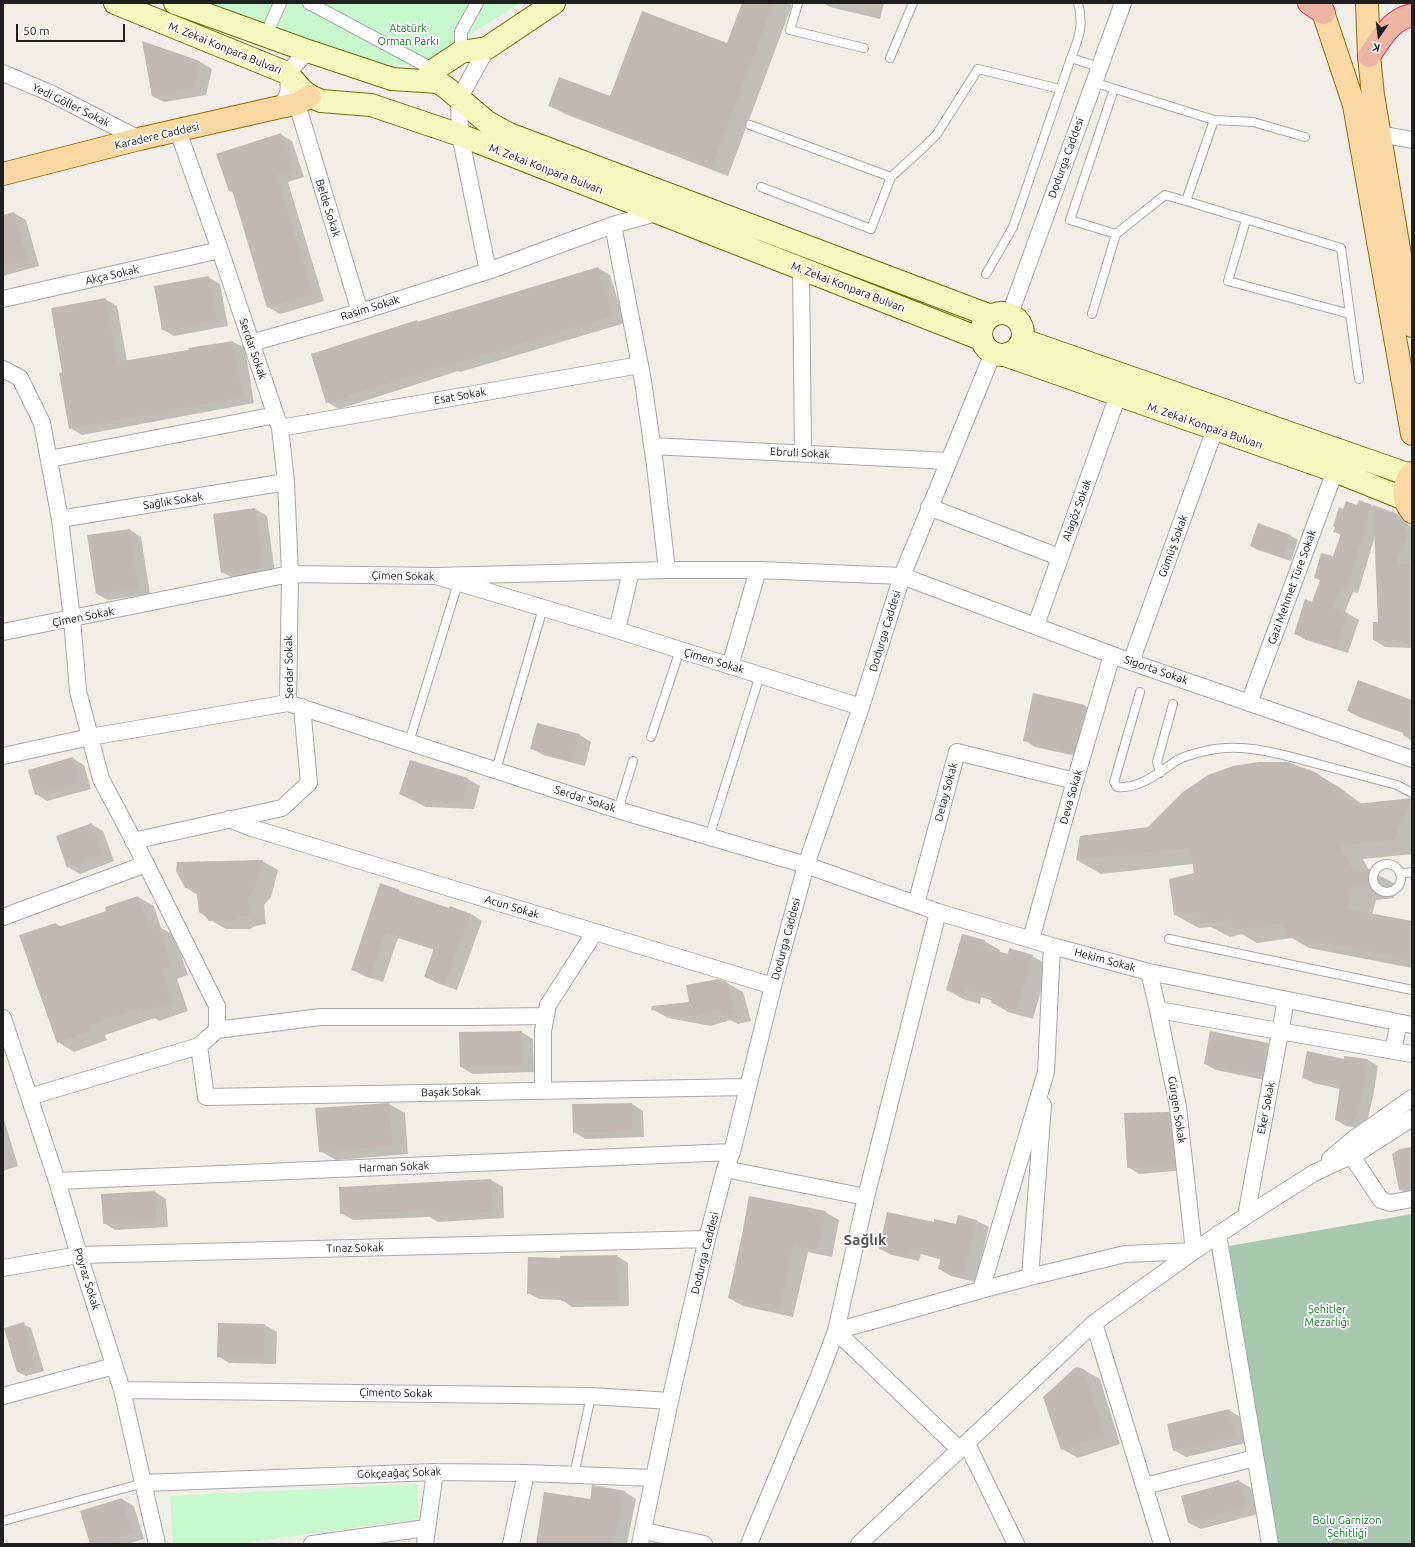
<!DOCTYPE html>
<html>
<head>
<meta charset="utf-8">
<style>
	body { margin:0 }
	#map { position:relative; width:1415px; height:1547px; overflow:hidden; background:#f1eee7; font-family:Ubuntu,sans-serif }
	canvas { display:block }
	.frame { position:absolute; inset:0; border:4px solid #202020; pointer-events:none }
	.north { position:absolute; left:1359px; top:16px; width:40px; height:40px; -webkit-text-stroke:3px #fff; paint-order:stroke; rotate:194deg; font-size:11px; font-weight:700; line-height:16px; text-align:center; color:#202020 }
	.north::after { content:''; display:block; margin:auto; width:14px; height:18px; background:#202020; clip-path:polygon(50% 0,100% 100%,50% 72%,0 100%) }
	.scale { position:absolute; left:16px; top:24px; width:109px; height:18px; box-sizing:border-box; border:2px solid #202020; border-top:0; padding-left:5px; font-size:12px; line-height:14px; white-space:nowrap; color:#202020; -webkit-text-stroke:3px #fff; paint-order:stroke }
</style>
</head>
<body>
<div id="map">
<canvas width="1415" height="1547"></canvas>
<div class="frame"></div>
<div class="north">K</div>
<div class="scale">50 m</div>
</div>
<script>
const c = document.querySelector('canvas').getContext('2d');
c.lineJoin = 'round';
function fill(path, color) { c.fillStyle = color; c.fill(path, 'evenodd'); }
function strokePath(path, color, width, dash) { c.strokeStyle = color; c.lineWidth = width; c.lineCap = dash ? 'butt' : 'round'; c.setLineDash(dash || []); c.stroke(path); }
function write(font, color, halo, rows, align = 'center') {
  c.font = font + ' Ubuntu,sans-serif'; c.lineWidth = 3.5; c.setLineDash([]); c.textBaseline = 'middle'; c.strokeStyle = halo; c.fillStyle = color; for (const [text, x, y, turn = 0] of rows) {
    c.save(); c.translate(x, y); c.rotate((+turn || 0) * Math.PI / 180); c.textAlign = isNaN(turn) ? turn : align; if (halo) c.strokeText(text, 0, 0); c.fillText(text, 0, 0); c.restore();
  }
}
const cemetery = new Path2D(`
	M1412,1214V1544H1278L1229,1246Z`);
const park = new Path2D(`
	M203,3H520L420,66L378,63Z
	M418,1484V1519L236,1544H173L170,1496Z`);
const shadow = new Path2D(`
	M743,3H788L792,5L728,176L565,114L549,105L610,97L728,44Z
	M823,3H884L880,19L830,7Z
	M143,43L200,62L212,69L206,95L164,102L152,96Z
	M280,134L292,141L304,177L288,182L324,301L280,314L268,307L234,193L229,191Z
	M14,213L26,220L39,266L3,276V216Z
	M598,268L610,275L625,323L460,372L458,371L339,409L327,402L417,321L419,322Z
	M208,277L220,284L228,326L174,336L162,329Z
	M105,299L117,306L127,361L233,342L245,348L254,403L82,435L70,428Z
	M1358,506H1371L1398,515L1409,522L1408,525L1412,527V562L1411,565L1412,566V648L1385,647L1374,640L1379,623L1375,536L1358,593L1353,592L1345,612L1359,620L1348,653L1306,640L1296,634L1313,603L1321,581L1315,577L1333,558L1341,535L1334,531L1343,510Z
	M255,509L267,516L275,573L234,579L222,572Z
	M130,530L141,537L150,594L108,600L97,594Z
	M1291,536L1298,540L1291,561L1258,550L1251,546Z
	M1034,694L1085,706L1096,713L1085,758L1035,747L1024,740Z
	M1412,701V741L1403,735V733L1359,717L1348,711Z
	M580,735L591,742L585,766L543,755L531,748Z
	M72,758L84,765L91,789L47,801L36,794Z
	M411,761L468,779L480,786L474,809L426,807L400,794Z
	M1315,773L1339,787L1363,805L1412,800V854L1363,859L1369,870L1394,883V898L1376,900L1372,915L1412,922V968L1309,948L1292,938L1257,943L1242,934L1230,937L1211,927L1199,928L1175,915L1195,874L1193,864L1101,874L1077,860L1081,836L1148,828Z
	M91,824L103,831L114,861L80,874L68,867Z
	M262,861L278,870L271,897L264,905L266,924L255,926L250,929H226L210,920L198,895L186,888Z
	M381,884L399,891L407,895L450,909L471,914L482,921L457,990L437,983L425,976L435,950L398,938L383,982L364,976L352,969Z
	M138,897L154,906L161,928L174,935L188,975L177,979L188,1011L159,1021L155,1018L105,1035L107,1040L74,1052L58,1042L20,936L56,924L62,927L107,912Z
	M984,941L1000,950L999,953L1008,955L1032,956L1048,965L1033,1019L1008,1012L993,1003V1001L981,997L980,1004L963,999L947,990Z
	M727,983L743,992L751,1021L738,1024L730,1020L711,1026L668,1018L652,1009L690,1003Z
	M521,1032L533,1039L534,1072L473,1074L461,1067Z
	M1211,1032L1268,1044L1280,1051L1274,1082L1216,1070L1205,1064Z
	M1345,1060H1368L1378,1066L1373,1097L1367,1121L1359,1128L1346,1126L1336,1120L1340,1089L1313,1083L1303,1077Z
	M389,1104L405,1113L408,1154L336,1160L320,1151Z
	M632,1104L643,1111L644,1137L585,1139L574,1132Z
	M1169,1113L1180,1119L1186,1170L1139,1174L1128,1167Z
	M3,1116L18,1166L3,1171Z
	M1412,1148V1196H1411L1399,1189Z
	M491,1180L503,1187L504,1218L438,1222L430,1217L353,1220L341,1213Z
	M155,1192L166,1199L168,1227L115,1230L104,1223Z
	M825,1212L839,1220L832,1257L808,1252L793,1317L743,1306L729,1298Z
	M959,1216L977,1221L989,1227L975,1282L951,1276L939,1269L942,1260L921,1254L919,1261L892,1255L880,1249L934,1223L956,1225Z
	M617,1256L628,1263L629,1306L572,1307L562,1300L539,1299L528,1293L561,1259V1257Z
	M23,1324L31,1328L44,1371L26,1376L18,1372Z
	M219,1324L265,1325L277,1332L276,1364L229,1363L218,1356Z
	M1084,1370L1100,1379L1120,1444L1078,1458L1062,1449Z
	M1229,1410L1240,1417L1246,1443L1186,1457L1174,1450Z
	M1239,1481L1251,1488L1258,1514L1201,1529L1189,1523L1182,1496Z
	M625,1492L636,1499L627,1543L628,1544H537L590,1500Z
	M122,1499L134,1506L144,1539L127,1544H91Z`);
const building = new Path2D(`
	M742,3H774L712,168L548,106L559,77L610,96L642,11L727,43Z
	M142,41L200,61L194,89L152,96Z
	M281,133L293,170L277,175L313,295L267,308L232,190L229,191L216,154Z
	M14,212L28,259L3,266V215Z
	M598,267L614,316L448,366L447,365L326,403L311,354L417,320V322Z
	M209,276L217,320L162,330L154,286Z
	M106,298L117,362L189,350L188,348L233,341L243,397L69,429L59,373L62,372L51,308Z
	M1359,500L1372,505L1348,588L1342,586L1333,608L1348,613L1337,648L1294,634L1305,599L1312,602L1320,580L1314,578L1321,553L1333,556L1341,534L1333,532L1335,527L1333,526L1339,507L1343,509L1346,501L1357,505Z
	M1373,505L1398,514L1396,519L1408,524L1405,531L1409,533L1397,563L1412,565V642L1373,640V622H1378Z
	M255,508L264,567L221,573L213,514Z
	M1258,523L1291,535L1283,558L1250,546Z
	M130,529L138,588L96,594L87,535Z
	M1358,680L1412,700V735L1347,711Z
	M1033,693L1085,705L1074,752L1023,741Z
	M537,723L580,734L573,761L530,749Z
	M73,757L80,782L35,795L28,770Z
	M410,760L468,778L463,803L413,800L399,794Z
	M1259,762H1287L1315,772L1331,783L1356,804L1412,798L1395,840L1340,846L1354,871L1371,869V885L1353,886L1347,909L1412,921V960L1285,935L1284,923L1233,930L1231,919L1205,924V918L1200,920L1199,912L1174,915L1169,879L1194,873L1190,848L1076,860L1080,836L1148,827L1183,792L1208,775L1233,766Z
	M92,823L103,855L67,868L56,836Z
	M263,860L255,888L248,896L250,915L239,917L233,921H209L205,916L199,912L196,888H185L176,871L177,862Z
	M380,883L400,890L399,891L449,908L450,906L471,914L445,984L424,977L434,948L386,932L371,976L351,970Z
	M138,896L149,928L158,925L172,966L162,970L173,1002L143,1012L141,1008L89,1026L91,1031L57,1043L19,935L56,923L58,927L106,911L105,907Z
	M962,934L985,940L983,947L1008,954L1009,948L1033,955L1017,1010L991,1003L993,997L966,989L964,995L946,990Z
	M718,979L727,982L736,1013L721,1016V1009L694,1017L651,1010L652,1006L689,1002L686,985Z
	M522,1031V1066L460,1067L459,1032Z
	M1210,1031L1268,1043L1262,1076L1204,1064Z
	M1307,1051L1344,1059V1056L1368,1059L1363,1091L1357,1116L1349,1123L1335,1120L1340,1086L1302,1078Z
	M389,1103L393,1146L319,1152L315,1108Z
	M632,1103L633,1131L573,1133L572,1104Z
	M1169,1112L1175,1164L1127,1168L1124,1113Z
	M1412,1147V1188L1399,1190L1392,1154L1400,1149Z
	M491,1179L493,1212L425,1215V1211L340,1214L339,1187Z
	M155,1191L157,1221L103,1224L101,1194Z
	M749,1196L826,1211L818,1250L794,1245L779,1310L728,1298L742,1235Z
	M887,1212L934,1222V1219L956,1224L958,1215L977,1220L963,1276L938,1269L941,1257L909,1248L908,1255L879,1249Z
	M617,1255L618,1300L561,1301L560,1295L527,1294L528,1257L560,1258V1256Z
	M24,1322L36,1367L17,1372L4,1328Z
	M218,1323L265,1324L264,1358L217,1357Z
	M1076,1367L1084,1369L1105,1436L1061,1450L1043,1397Z
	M1229,1409L1235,1437L1173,1451L1167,1424Z
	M1239,1480L1247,1507L1188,1523L1181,1496Z
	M592,1485L625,1491L614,1544H536L544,1492L590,1499Z
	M122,1498L133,1533L95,1544H90L80,1511Z`);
const service = new Path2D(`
	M798,3L790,30L864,48
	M890,58L913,3
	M1071,58C1079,38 1084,25 1078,3
	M1093,82L1214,120L1186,201L1341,248L1359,379
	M1114,89L1070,220L1116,234
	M1214,120L1253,122L1305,137
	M750,125L891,177L923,148L937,134L978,69L1060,89
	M761,187L871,229L891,177
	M1246,220L1228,281L1350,314
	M986,274L1013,227L1071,58L1099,67
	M1092,314L1116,234L1165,195L1186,201
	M1140,692L1114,782L1117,787C1140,789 1158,773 1176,761C1184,756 1196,753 1205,751C1244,742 1280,754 1318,764C1345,771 1371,778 1397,785L1412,793
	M651,737L680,650
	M409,742L458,583
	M496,770L543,608
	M1160,773L1157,762L1173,704
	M618,810L633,761
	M709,837L760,675
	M1373 878a14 14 0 1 1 28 0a14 14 0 1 1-28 0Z
	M1400,874L1412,872
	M1169,939L1412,990
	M574,1475L591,1396
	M3,1521L144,1483`);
const pedestrian = new Path2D(`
	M309,3L434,70
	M266,35L280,3
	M461,52V32L477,3`);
const minor = new Path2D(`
	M487,48L459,99L460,135L488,271L613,225L656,213
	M3,73L50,93L139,139
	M297,104L360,312
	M280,107C290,95 290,88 287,73L308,51
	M178,131L220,250L280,428L286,482L290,574L288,703L618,810L806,865L938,912L1052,946L1149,972L1412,1025
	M1379,134L1412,140
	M613,225L643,381L655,465L667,570
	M801,268L803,453
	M3,299L220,250
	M1010,314L1123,3
	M251,343L360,312L488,271
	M3,369L20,378L42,423L60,519L72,619L78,691L101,779L146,864L217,1006V1030L199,1046L29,1097
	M280,428L640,365
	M652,446L948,461
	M49,459L276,415
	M929,507L1059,557
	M60,519L286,482
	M436,576L667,570H758L902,576L1131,662L1412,759
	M1036,625L1118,395
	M617,630L631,571
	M3,632L290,574L436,576L617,630L861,707
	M1131,662L1215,429
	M730,666L758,570
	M1249,703L1335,471
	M3,756L90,737L288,703
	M229,819L252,828L773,986
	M133,841L282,808L309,783L302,707
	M916,904L957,752L1075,781
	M3,917L146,864
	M1031,939L1075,781L1112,655
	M1052,946L1046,1072L981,1290L1030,1277L1125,1254L1194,1251L1178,1107L1158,1010L1149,972
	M1158,1010L1412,1054
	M3,1018L57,1181L79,1255L122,1390L157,1544
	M217,1030L321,1017H472L546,1016
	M199,1046L206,1097L747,1087
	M1393,1050L1399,1023
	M543,1090V1031L548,1005L595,932
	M1351,1155L1381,1200L1390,1203L1412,1199
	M1330,1159L1355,1138L1412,1098
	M725,1169L866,1197
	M57,1181L732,1152
	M1246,1216L1286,1000
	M1218,1234L1270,1544
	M3,1268L79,1255L707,1239
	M1030,1277L1043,1105
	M1094,1323L1162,1544
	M836,1331L960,1450
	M836,1331L981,1290
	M122,1390L591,1396L670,1401
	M3,1396L114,1366
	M967,1444L1016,1544
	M144,1483L435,1472L526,1473L654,1478
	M1145,1486L1255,1458
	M644,1531L704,1544
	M312,1544L426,1528
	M425,1544L435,1472
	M511,1544L526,1473
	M640,1544L670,1401L707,1239L725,1169L732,1152L773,986L806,865L861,707L902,576L993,353
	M749,1544L819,1376L836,1331L866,1197L938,912
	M859,1544L1094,1323L1194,1251L1246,1216L1314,1173L1361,1151L1412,1118`);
const secondary = new Path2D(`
	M115,3L287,73L302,90L310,96L321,101L371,105L460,135L981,339
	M175,3L308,51L392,79L438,82L448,89L487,122L509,134L991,316
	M424,80L434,70L461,52L487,48L554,3
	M981 334a21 21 0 1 1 42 0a21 21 0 1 1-42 0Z
	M1023,340L1410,475
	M1005,355L1335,471L1405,499`);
const primary = new Path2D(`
	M1320,3L1354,105L1412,434
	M1367,3L1369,56L1373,95L1412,326
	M3,174L139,139L280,107L297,104L310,96
	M1412,473C1402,484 1402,501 1412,512`);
const trunk = new Path2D(`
	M1309,3L1324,13
	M1369,56C1381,39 1390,20 1412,15`);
const parkNames = [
	["Atatürk",408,28],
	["Orman Parkı",408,41],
	["Şehitler",1327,1309],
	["Mezarlığı",1327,1322],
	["Bolu Garnizon",1347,1520],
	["Şehitliği",1347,1533]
];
const streetNames = [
	["M. Zekai Konpara Bulvarı",225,48,22],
	["Yedi Göller Sokak",71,105,26],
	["Karadere Caddesi",157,136,-13],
	["Dodurga Caddesi",1066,158,-70],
	["M. Zekai Konpara Bulvarı",546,169,21],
	["Belde Sokak",328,208,73],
	["Akça Sokak",112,275,-13],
	["M. Zekai Konpara Bulvarı",848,287,21],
	["Rasim Sokak",370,308,-17],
	["Serdar Sokak",253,349,71],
	["Esat Sokak",460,396,-10],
	["M. Zekai Konpara Bulvarı",1205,426,19],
	["Ebruli Sokak",800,453,3],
	["Sağlık Sokak",173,501,-9],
	["Alagöz Sokak",1077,510,-70],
	["Gümüş Sokak",1173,546,-70],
	["Çimen Sokak",403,576,1],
	["Gazi Mehmet Türe Sokak",1292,587,-70],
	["Çimen Sokak",83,617,-11],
	["Dodurga Caddesi",885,631,-73],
	["Çimen Sokak",714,661,17],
	["Serdar Sokak",289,667,-91],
	["Sigorta Sokak",1156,670,19],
	["Detay Sokak",946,792,-75],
	["Deva Sokak",1071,797,-74],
	["Serdar Sokak",585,799,18],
	["Acun Sokak",512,907,17],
	["Dodurga Caddesi",786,939,-75],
	["Hekim Sokak",1105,960,15],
	["Başak Sokak",451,1092,-1],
	["Eker Sokak",1266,1108,-79],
	["Gürgen Sokak",1177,1110,81],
	["Harman Sokak",394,1167,-2],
	["Tınaz Sokak",355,1248,-1],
	["Dodurga Caddesi",705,1253,-76],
	["Poyraz Sokak",87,1279,73],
	["Çimento Sokak",396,1393,1],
	["Gökçeağaç Sokak",399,1473,-2]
];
const districtNames = [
	["Sağlık",865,1240]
];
fill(cemetery, '#a9c9af');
fill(park, '#c7f8cd');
fill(shadow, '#0003');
fill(building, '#c1bab4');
strokePath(service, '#a7a7a7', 10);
strokePath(pedestrian, '#a7a7a7', 14);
strokePath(minor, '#a7a7a7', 18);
strokePath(secondary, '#667609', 24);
strokePath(primary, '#976d06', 24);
strokePath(trunk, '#d52e60', 24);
strokePath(service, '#fff', 8);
strokePath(pedestrian, '#fff', 12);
strokePath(minor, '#fff', 16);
strokePath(secondary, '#f2f8be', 22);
strokePath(primary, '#f9d8a4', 22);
strokePath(trunk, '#eeb6a2', 22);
write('11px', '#107d1d', '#fff', parkNames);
write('11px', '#202020', '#fff', streetNames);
write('bold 15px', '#535353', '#fff', districtNames);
</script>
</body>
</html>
